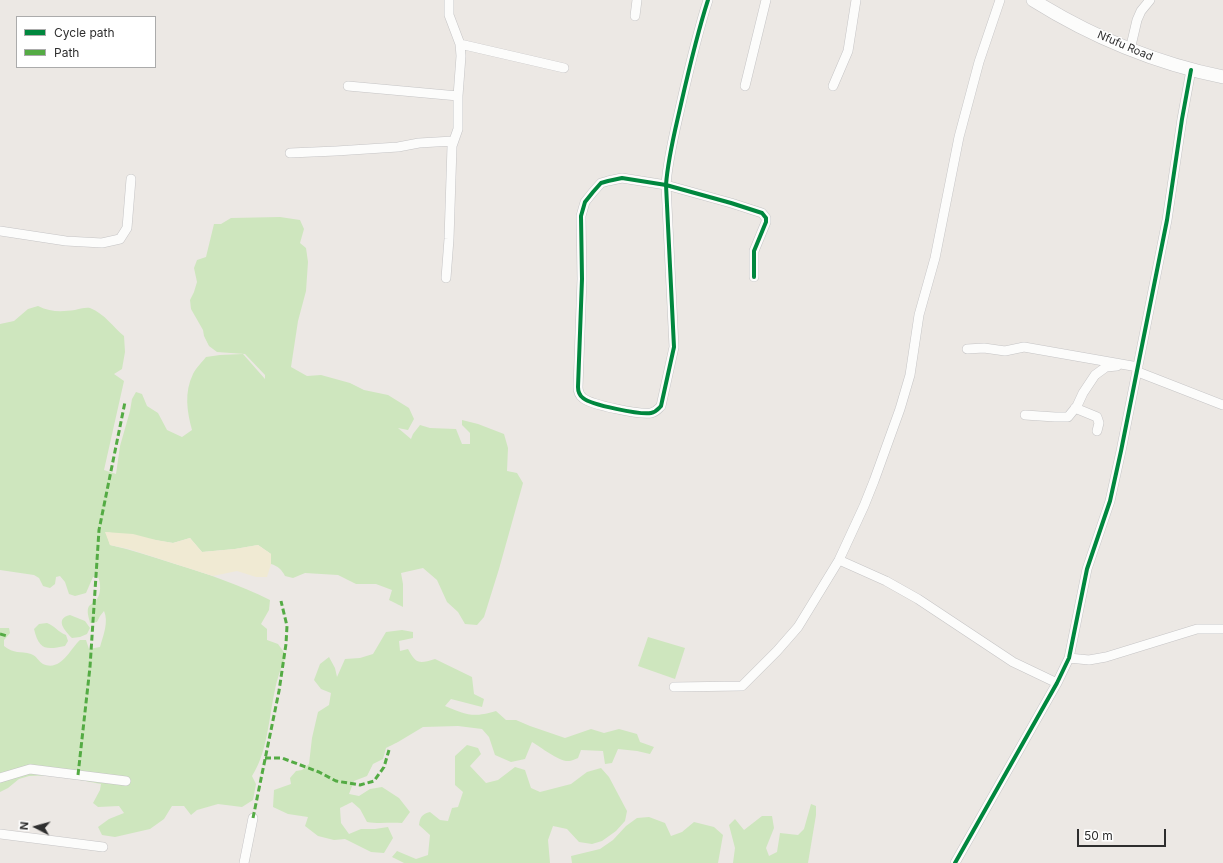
<!DOCTYPE html>
<html>
<head>
<meta charset="utf-8">
<style>
	body { margin:0 }
	#map { position:relative; width:1223px; height:863px; overflow:hidden; background:#ece8e4; font-family:Inter,sans-serif }
	canvas { display:block }
	.legend { position:absolute; left:16px; top:16px; width:140px; height:52px; box-sizing:border-box; background:#fff; border:1px solid #ababab; margin:0; padding:5px 7px; list-style:none; font-size:12px; color:#2e2e2e }
	.legend li { display:flex; align-items:center; gap:8px; height:20px }
	.legend b { width:20px; border:1px solid #ababab }
	.north { position:absolute; left:16px; top:807px; width:40px; height:40px; -webkit-text-stroke:3px #fff; paint-order:stroke; rotate:276deg; font-size:11px; font-weight:700; line-height:16px; text-align:center; color:#2e2e2e }
	.north::after { content:''; display:block; margin:auto; width:14px; height:18px; background:#2e2e2e; clip-path:polygon(50% 0,100% 100%,50% 72%,0 100%) }
	.scale { position:absolute; left:1077px; top:829px; width:89px; height:18px; box-sizing:border-box; border:2px solid #2e2e2e; border-top:0; padding-left:5px; font-size:12px; line-height:14px; white-space:nowrap; color:#2e2e2e; -webkit-text-stroke:3px #fff; paint-order:stroke }
</style>
</head>
<body>
<div id="map">
<canvas width="1223" height="863"></canvas>
<ul class="legend">
<li><b style="height:5px;background:#00873e"></b>Cycle path</li>
<li><b style="height:5px;background:#54ab44"></b>Path</li>
</ul>
<div class="north">N</div>
<div class="scale">50 m</div>
</div>
<script>
const c = document.querySelector('canvas').getContext('2d');
c.lineJoin = 'round';
function fill(path, color) { c.fillStyle = color; c.fill(path, 'evenodd'); }
function strokePath(path, color, width, dash) { c.strokeStyle = color; c.lineWidth = width; c.lineCap = dash ? 'butt' : 'round'; c.setLineDash(dash || []); c.stroke(path); }
function write(font, color, halo, rows, align = 'center') {
  c.font = font + ' Inter,sans-serif'; c.lineWidth = 3; c.setLineDash([]); c.textBaseline = 'middle'; c.strokeStyle = halo; c.fillStyle = color; for (const [text, x, y, turn = 0] of rows) {
    c.save(); c.translate(x, y); c.rotate((+turn || 0) * Math.PI / 180); c.textAlign = isNaN(turn) ? turn : align; if (halo) c.strokeText(text, 0, 0); c.fillText(text, 0, 0); c.restore();
  }
}
const green = new Path2D(`
	M280,217L300,220L304,229L300,243L306,248L308,262L306,291L298,321L291,367L307,376L321,375L350,383L364,390L388,395L409,408L414,419L408,430L398,428L411,439L413,434L420,425L430,428L456,429L462,444H470V433L462,425V420L478,424L504,434L508,448L507,471L517,473L523,483L499,569L484,617L477,625L465,624L458,612L447,602L437,580L423,568L401,573L403,584V607L389,600L392,590L376,584H356L338,575L305,573L293,578L285,576C282,570 278,566 271,564V554L258,545L235,549L202,552L190,538L173,543L106,532L110,545C132,550 153,557 175,564C208,574 240,585 270,600L269,610L261,624L267,629V640L278,644L286,655C283,664 279,673 277,681C269,711 269,750 252,776L256,784L253,800L242,807L218,804L197,810L191,815L184,806H172L164,819L150,829L115,837L102,835L98,827L109,819L124,813L119,806L98,807L93,803L100,790L101,784L54,775L29,776L19,779L8,788L0,792V628H9L10,633L4,640V646C14,654 20,651 31,654C37,656 38,661 43,664C61,672 70,649 80,640H86L89,649L100,647C103,636 109,622 104,611L100,616L97,622L90,623C89,618 86,611 89,606C91,604 95,602 97,599C101,594 101,583 98,577H93L86,593L75,596L69,594L65,582L60,576L56,577L55,584L50,588L43,586L39,578L34,575L0,570V324L14,321L28,309L38,306C50,312 61,312 75,310C79,309 86,307 90,308C105,314 113,327 124,336L125,352L122,369L114,374L124,381L104,470L116,474L120,446L130,411L132,399L136,392L142,394L147,406L158,413L167,430L182,437L192,430C187,411 184,393 193,374C196,368 202,362 206,357L220,355L243,354L265,379V375L245,354L217,352L209,346L204,336L203,330L191,309L190,300L194,292L197,282L194,268L197,260L206,257L214,224H221L231,218Z
	M70,615L85,621L90,628L87,634L80,637L72,638C65,631 54,619 70,615Z
	M47,623C55,626 58,632 66,635L68,641L65,646C46,650 39,650 34,629L39,624Z
	M402,630L413,632V638L399,641L400,651L408,649C416,664 419,664 435,659L472,677L474,694L484,699L482,707L451,699L445,706C467,715 472,718 496,711L506,720H516L530,726L565,738L591,729L604,733L619,729L637,734L640,742L654,747L650,754L637,751L618,749L612,763L605,764L603,751L581,750L578,758C575,759 571,761 569,761C559,762 541,747 532,742L525,759L511,762L495,755L489,737L482,729L458,726L423,727L398,742L386,748L383,759L373,764L367,776L354,781L349,794L359,796L370,789L382,787L399,798L410,812L402,823C390,822 379,824 367,822L360,809L352,802L340,808L341,823L349,834L361,829H375L388,827L393,838L384,853L371,852L345,839L334,840L318,836L305,826L308,817L288,814L273,807L274,790L291,784L290,778L296,771L302,770L309,764L312,738L318,712L329,705L331,693L321,689L314,680L320,664L329,657L335,668L337,677L345,659L360,658L373,654L386,632Z
	M648,637L685,648L675,679L638,666Z
	M467,745L478,748L481,754L470,766L486,783L498,780L515,767L525,770L531,788L540,792L571,784L587,772L601,768L609,777L627,811L625,821L616,831L602,841L592,844L579,842L567,829L553,826L548,840L550,863H404L392,857L397,851L416,859L428,855L430,835L419,825C420,817 422,814 430,812L440,820L448,821L452,808L458,807L463,792L455,785V756Z
	M811,804L816,806V815L808,863H733L735,848L729,825L735,819L744,830L762,816H772L774,828L766,848L769,856L777,852L780,833L798,835L804,829Z
	M649,817L665,823L671,836L682,832L694,822L714,827L723,835L718,863H572L571,856L600,849L613,840L626,826L637,818Z`);
const sand = new Path2D(`
	M105,532L133,534L156,540L173,543L190,538L202,552L235,549L258,545L271,554V564L267,577H256L237,571L213,576L129,549L110,545Z`);
const street = new Path2D(`
	M708,0C697,34 689,69 681,104C675,131 668,157 666,185L674,347L661,406C658,409 656,412 651,413C641,415 591,405 583,398C579,395 578,392 578,387L582,279L581,216L585,202L593,192L601,183L608,181L622,178L666,185L731,203L762,213L766,218V222L754,251V277
	M635,16L637,0
	M460,44L564,68
	M1130,50L1137,20L1141,11L1150,0
	M348,86L458,96
	M745,86L766,0
	M833,86L848,51L856,0
	M290,153L336,151L398,147L419,143L453,141
	M0,231L66,241L102,243L120,239L127,228L131,179
	M446,278L449,239L452,146L458,129V96L461,56L460,44L449,15V0
	M967,349L984,348L1005,351L1024,347L1138,367
	M1138,372L1223,405
	M1075,408L1097,417L1099,423L1097,431
	M1025,415L1055,417H1068L1077,406L1083,393L1095,375L1106,367L1117,366
	M839,560L886,581L918,599L1013,662L1057,683
	M1069,658L1089,660L1106,657L1197,629H1223
	M674,687L742,686L777,651L798,627L839,560L864,506L874,481L900,409L910,375L919,315L935,258L959,137L979,62L1000,0
	M0,778L30,769L126,781
	M0,834L103,847
	M244,863L253,818
	M955,863L1057,683L1069,658L1087,569L1110,501L1121,451L1167,220L1182,119L1191,70`);
const secondary = new Path2D(`
	M1033,0C1092,37 1155,63 1223,77`);
const quiet = new Path2D(`
	M0,634L7,636
	M265,758H282L319,772L336,781L360,785L374,781L384,767L389,750
	M78,775L90,667L99,530L125,402
	M253,818L279,691L286,644L287,626L281,601`);
const cycleway = new Path2D(`
	M708,0C697,34 689,69 681,104C675,131 668,157 666,185L674,347L661,406C658,409 656,412 651,413C641,415 591,405 583,398C579,395 578,392 578,387L582,279L581,216L585,202L593,192L601,183L608,181L622,178L666,185L731,203L762,213L766,218V222L754,251V277
	M955,863L1057,683L1069,658L1087,569L1110,501L1121,451L1167,220L1182,119L1191,70`);
const streetNames = [
	["Nfufu Road",1125,46,23]
];
fill(green, '#cee6be');
fill(sand, '#f0ead3');
strokePath(street, '#c5c4c5', 10);
strokePath(secondary, '#c5c4c5', 14);
strokePath(street, '#fcfcfb', 9);
strokePath(secondary, '#fcfcfb', 13);
strokePath(quiet, '#54ab44', 3, [6, 3]);
strokePath(cycleway, '#00873e', 4);
write('11px', '#2e2e2e', '#fff', streetNames);
</script>
</body>
</html>
